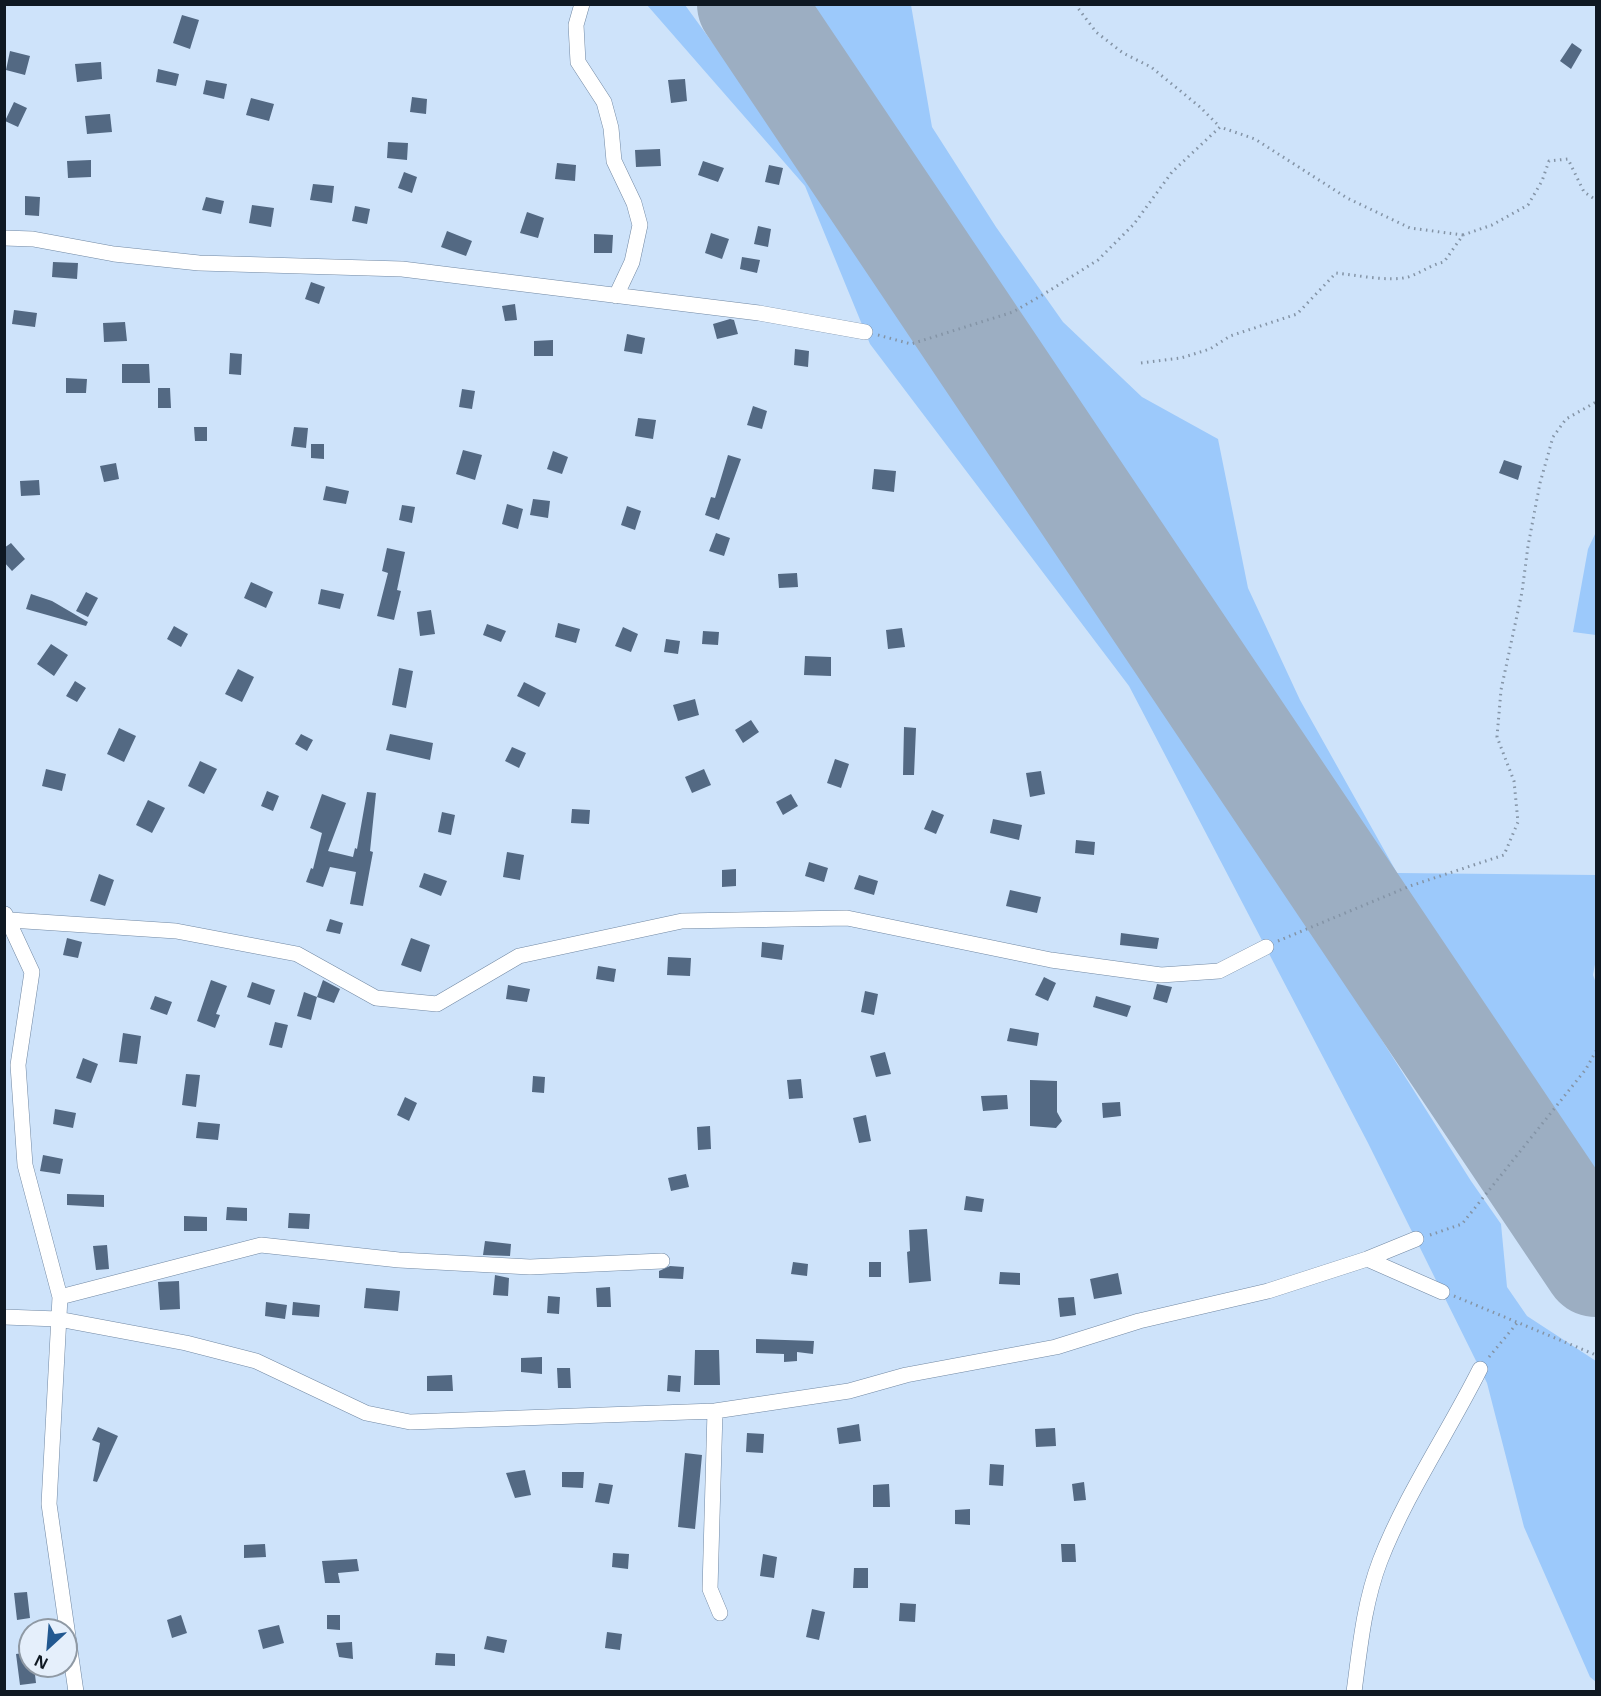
<!DOCTYPE html>
<html>
<head>
<meta charset="utf-8">
<style>
	body { margin:0 }
	#map { position:relative; width:1601px; height:1696px; overflow:hidden; background:#cee3fa; font-family:"Open Sans",sans-serif }
	canvas { display:block }
	.frame { position:absolute; inset:0; border:6px solid #0f1822; pointer-events:none }
	.north { position:absolute; left:18px; top:1618px; width:60px; height:60px; box-sizing:border-box; background:#e5effb; border:2px solid #8f99a4; border-radius:50%; rotate:206deg; font-size:16px; font-weight:700; line-height:24px; text-align:center; color:#0f1822 }
	.north::after { content:''; display:block; margin:auto; width:21px; height:27px; background:#225890; clip-path:polygon(50% 0,100% 100%,50% 72%,0 100%) }
</style>
</head>
<body>
<div id="map">
<canvas width="1601" height="1696"></canvas>
<div class="frame"></div>
<div class="north">N</div>
</div>
<script>
const c = document.querySelector('canvas').getContext('2d');
c.lineJoin = 'round';
function fill(path, color) { c.fillStyle = color; c.fill(path, 'evenodd'); }
function strokePath(path, color, width, dash) { c.strokeStyle = color; c.lineWidth = width; c.lineCap = dash ? 'butt' : 'round'; c.setLineDash(dash || []); c.stroke(path); }
const green = new Path2D(`
	M647,5H685C749,93 814,181 876,270C1082,569 1278,874 1471,1181L1501,1224L1507,1287L1527,1316L1596,1361V1682L1590,1677L1524,1527L1487,1383L1368,1143L1129,686L870,344L805,186Z
	M787,5H911L932,127L996,227L1063,322L1142,397L1218,439L1248,588L1300,700L1397,873L1596,875V959L1593,975L1596,983V1225L1277,731L1009,329Z
	M1596,532V635L1573,632L1588,549Z`);
const runway = new Path2D(`
	M750,4L1596,1264`);
const building = new Path2D(`
	M182,15L199,20L190,49L173,43Z
	M1572,43L1582,50L1571,69L1560,61Z
	M10,51L30,56L25,75L6,70Z
	M101,62L102,79L77,82L75,64Z
	M158,69L179,74L176,86L156,82Z
	M685,79L687,101L671,103L668,80Z
	M206,80L227,84L224,99L203,94Z
	M412,97L427,99L426,114L410,112Z
	M251,98L274,104L269,121L246,115Z
	M14,102L27,108L18,127L5,121Z
	M110,114L112,132L87,134L85,116Z
	M388,142L408,143L407,160L387,158Z
	M660,149L661,166L636,167L635,150Z
	M91,160V177L68,178L67,161Z
	M703,161L724,168L718,182L698,175Z
	M557,163L576,165L575,181L555,179Z
	M769,165L783,168L779,185L765,182Z
	M404,172L417,177L412,193L398,188Z
	M313,184L334,186L332,203L310,200Z
	M25,196L40,197L39,216L25,215Z
	M206,197L224,201L221,214L202,210Z
	M252,205L274,208L271,227L249,223Z
	M355,206L370,209L367,224L352,221Z
	M527,212L544,218L538,238L520,233Z
	M758,226L771,229L768,247L754,244Z
	M447,231L472,241L466,256L441,247Z
	M711,233L729,239L722,259L705,253Z
	M594,234L613,235L612,253H594Z
	M742,257L760,260L757,273L740,269Z
	M53,262L78,263L77,279L52,277Z
	M311,282L325,287L319,304L305,299Z
	M515,304L517,320L505,321L502,306Z
	M14,310L37,313L35,327L12,324Z
	M730,319L734,320L738,334L717,339L713,324Z
	M125,322L127,341L104,342L103,323Z
	M627,334L645,338L642,354L624,351Z
	M553,340V356H534V341Z
	M795,349L809,351L808,367L794,365Z
	M230,353L242,354L241,375L229,374Z
	M122,364H149L150,383H122Z
	M66,378L87,379L86,393H66Z
	M158,388H170L171,408H158Z
	M462,389L475,391L472,409L459,407Z
	M753,406L767,411L762,429L747,425Z
	M638,418L656,420L653,439L635,436Z
	M194,427H207V441H195Z
	M294,427L308,428L306,448L291,446Z
	M311,444H324V459L311,458Z
	M463,450L482,455L475,480L456,474Z
	M553,451L568,457L562,474L547,469Z
	M728,455L741,459L719,520L705,515L711,497L715,498Z
	M1504,460L1522,466L1518,480L1499,473Z
	M116,463L119,479L104,482L100,466Z
	M874,469L896,471L894,492L872,489Z
	M39,480L40,495L21,496L20,481Z
	M326,486L349,491L346,504L323,500Z
	M533,499L550,501L548,518L530,515Z
	M507,504L523,509L518,529L502,524Z
	M402,505L415,507L412,523L399,520Z
	M627,506L641,511L635,530L621,525Z
	M716,533L730,538L724,556L709,551Z
	M11,543L25,559L12,571L4,562V548Z
	M387,548L405,552L397,590L401,591L394,620L377,616L388,573L382,571Z
	M797,573L798,587L779,588L778,574Z
	M251,582L273,592L266,608L244,598Z
	M321,589L344,594L340,609L318,604Z
	M86,592L98,598L88,617L76,611Z
	M31,594L52,601L88,622L86,626L26,609Z
	M431,610L435,634L420,636L417,612Z
	M558,623L580,629L576,643L555,637Z
	M487,624L506,631L501,642L483,635Z
	M174,626L188,634L181,647L167,639Z
	M623,627L638,634L631,652L615,646Z
	M902,628L905,647L888,649L886,630Z
	M703,631L719,632L718,645L702,644Z
	M666,639L680,641L678,654L664,652Z
	M51,644L68,655L54,676L37,664Z
	M805,656L831,657V676L804,675Z
	M399,668L413,671L406,708L392,705Z
	M238,669L254,677L242,702L225,694Z
	M75,681L86,688L77,702L66,696Z
	M524,682L546,693L539,707L517,696Z
	M695,699L699,715L678,721L673,705Z
	M751,720L759,732L743,743L735,730Z
	M904,727L916,728L914,775H903Z
	M119,728L136,736L124,762L107,754Z
	M301,734L313,740L307,751L295,744Z
	M390,734L433,743L430,760L386,750Z
	M512,747L526,753L519,768L505,761Z
	M835,759L849,764L841,788L827,783Z
	M200,761L217,769L204,794L188,786Z
	M46,769L66,774L62,791L42,786Z
	M704,769L711,785L692,793L685,777Z
	M1041,771L1045,794L1030,797L1026,773Z
	M267,791L279,796L273,811L261,806Z
	M367,792L376,793L370,851L373,852L363,906L350,904L356,872L330,867L323,887L306,882L311,868L313,869L322,833L310,828L322,794L346,803L328,851L353,857L355,848L357,849Z
	M791,794L798,806L783,815L776,802Z
	M148,800L165,808L152,833L136,825Z
	M572,809L590,810L589,824L571,823Z
	M932,810L944,815L936,834L924,829Z
	M442,812L455,815L451,835L438,832Z
	M993,819L1022,825L1019,840L990,833Z
	M1076,840L1095,842L1094,855L1075,853Z
	M507,852L524,855L520,880L503,877Z
	M809,862L828,868L824,882L805,876Z
	M736,869V886L722,887V870Z
	M424,873L447,881L441,896L419,887Z
	M99,874L114,880L105,906L90,901Z
	M859,875L878,881L874,895L854,889Z
	M1010,890L1041,897L1037,913L1006,906Z
	M330,919L343,923L340,934L326,931Z
	M1121,933L1159,938L1157,949L1120,945Z
	M67,938L82,942L78,958L63,955Z
	M411,938L430,945L421,972L401,965Z
	M762,942L784,945L782,960L761,957Z
	M668,957L691,958L690,976L667,975Z
	M598,966L616,969L614,982L596,979Z
	M1044,977L1056,983L1048,1001L1035,995Z
	M211,980L227,986L216,1014L220,1015L215,1028L197,1021Z
	M323,980L340,989L334,1003L317,997Z
	M252,982L275,990L270,1005L247,997Z
	M1157,984L1172,987L1167,1003L1153,999Z
	M508,985L530,989L527,1002L506,999Z
	M865,991L878,994L874,1015L861,1012Z
	M304,992L317,997L311,1020L297,1016Z
	M155,996L172,1002L167,1015L150,1009Z
	M1096,996L1131,1006L1127,1017L1093,1007Z
	M275,1022L288,1025L282,1048L269,1045Z
	M1010,1028L1039,1033L1037,1046L1007,1041Z
	M123,1033L141,1036L137,1064L119,1062Z
	M885,1052L891,1074L876,1077L870,1056Z
	M83,1058L98,1064L91,1083L76,1078Z
	M186,1074L200,1075L196,1107L182,1105Z
	M533,1076L545,1077L544,1093L532,1092Z
	M801,1079L803,1098L789,1099L787,1080Z
	M1030,1080L1057,1081V1112L1062,1121L1056,1128L1030,1126Z
	M1007,1095L1008,1109L983,1111L981,1096Z
	M405,1097L417,1103L409,1121L397,1115Z
	M1120,1102L1121,1116L1103,1118L1102,1103Z
	M55,1109L76,1113L73,1128L53,1124Z
	M866,1115L871,1141L859,1143L853,1118Z
	M198,1122L220,1124L218,1140L196,1138Z
	M710,1126L711,1149L698,1150L697,1127Z
	M43,1155L63,1159L60,1174L40,1171Z
	M686,1174L689,1187L671,1191L668,1178Z
	M67,1194L104,1195V1207L67,1205Z
	M966,1196L984,1199L982,1212L964,1210Z
	M227,1207L247,1208V1221L226,1220Z
	M289,1213L310,1214L309,1229L288,1228Z
	M184,1216L207,1217V1231H184Z
	M927,1229L931,1281L909,1283L907,1252L910,1251L909,1230Z
	M485,1241L511,1244L510,1256L483,1255Z
	M107,1245L109,1269L96,1270L93,1246Z
	M793,1262L808,1264L807,1276L791,1274Z
	M869,1262H881V1277H869Z
	M670,1266L684,1267L683,1279L659,1278V1271Z
	M1000,1272L1020,1273V1285L999,1284Z
	M1118,1273L1122,1294L1094,1299L1090,1279Z
	M495,1275L509,1278L508,1296L493,1295Z
	M179,1281L180,1309L160,1310L158,1282Z
	M610,1287L611,1307H597L596,1288Z
	M366,1288L400,1291L398,1311L364,1308Z
	M548,1296L560,1297L559,1314L547,1313Z
	M1074,1297L1076,1315L1060,1317L1058,1298Z
	M266,1302L287,1305L285,1319L265,1316Z
	M293,1302L320,1305L319,1317L292,1315Z
	M756,1339L814,1341L813,1354L797,1352V1361L784,1362V1354L756,1353Z
	M695,1350H719L720,1385H694Z
	M542,1357V1374L521,1372V1358Z
	M557,1368H570L571,1388H558Z
	M452,1375L453,1391H427V1376Z
	M668,1375L681,1376L680,1392L667,1391Z
	M859,1424L861,1441L839,1444L837,1428Z
	M98,1427L118,1436L97,1482L93,1481L100,1443L92,1440Z
	M1055,1428L1056,1446L1036,1447L1035,1429Z
	M747,1433L764,1434L763,1453L746,1452Z
	M685,1453L702,1455L695,1529L678,1527Z
	M990,1464L1004,1465L1003,1486L989,1485Z
	M525,1470L531,1495L515,1498L506,1473Z
	M562,1472H584L583,1488L562,1487Z
	M1084,1482L1086,1500L1074,1501L1072,1484Z
	M599,1483L613,1485L609,1504L595,1502Z
	M889,1484L890,1507H873V1485Z
	M970,1509V1525L955,1524V1510Z
	M265,1544L266,1557L244,1558V1545Z
	M1061,1544H1075L1076,1562H1062Z
	M613,1553L629,1554L628,1569L612,1567Z
	M763,1554L777,1557L774,1578L760,1576Z
	M357,1559L359,1571L338,1573L340,1583H325L322,1561Z
	M854,1568H868V1588H853Z
	M27,1592L30,1618L17,1620L14,1593Z
	M900,1603L916,1604L915,1622L899,1621Z
	M812,1609L825,1612L819,1640L806,1637Z
	M181,1615L187,1633L172,1638L167,1620Z
	M327,1615H340V1630L327,1629Z
	M279,1625L284,1643L263,1649L258,1630Z
	M607,1632L622,1634L620,1650L605,1648Z
	M487,1636L507,1640L504,1653L484,1649Z
	M352,1642L353,1659L339,1657L336,1643Z
	M30,1652V1666H34L36,1683L20,1685L16,1654Z
	M436,1653L455,1654V1666L435,1665Z`);
const path = new Path2D(`
	M1075,4L1096,32L1123,53L1151,67L1200,107L1220,127
	M878,335L911,344L1013,312L1044,294L1098,260L1134,224L1172,172L1220,127L1255,139L1347,198L1410,228L1463,235
	M1141,363L1181,358L1210,349L1230,336L1297,314L1336,273C1356,275 1389,282 1408,277C1421,273 1430,265 1444,262L1463,235L1492,225L1528,205L1542,181L1549,161L1568,159L1584,192L1596,200
	M1278,941L1410,886L1504,855L1518,822L1514,781L1497,737L1501,690L1522,592L1528,546L1540,483L1553,437L1566,419L1596,402
	M1430,1235L1462,1224L1586,1069L1596,1051
	M1454,1296L1596,1355
	M1489,1357L1518,1322`);
const minor = new Path2D(`
	M582,4L576,25L578,62L604,102L611,128L614,161L634,203L640,225L632,262L616,296
	M4,238L33,239L114,254L199,263L402,269L759,313L865,332
	M5,914L32,972L18,1065L25,1165L60,1297L49,1504L76,1692
	M10,920L176,931L297,954L376,998L437,1004L519,956L682,921L847,918L1051,960L1161,975L1219,971L1266,947
	M1367,1259L1442,1292
	M60,1297L261,1245L399,1260L530,1267L662,1261
	M4,1317L58,1319L186,1343L256,1361L366,1413L410,1422L715,1411L849,1391L906,1375L1056,1347L1139,1321L1268,1291L1367,1259L1416,1239
	M715,1411L710,1589L720,1613
	M1354,1692C1360,1647 1364,1603 1380,1561C1406,1494 1448,1433 1480,1369`);
fill(green, '#9cc9fb');
strokePath(runway, '#9caec2', 106);
fill(building, '#536983');
strokePath(minor, '#7188a3', 16);
strokePath(path, '#8494a6', 3, [1.5, 4.5]);
strokePath(minor, '#fff', 15);
</script>
</body>
</html>
